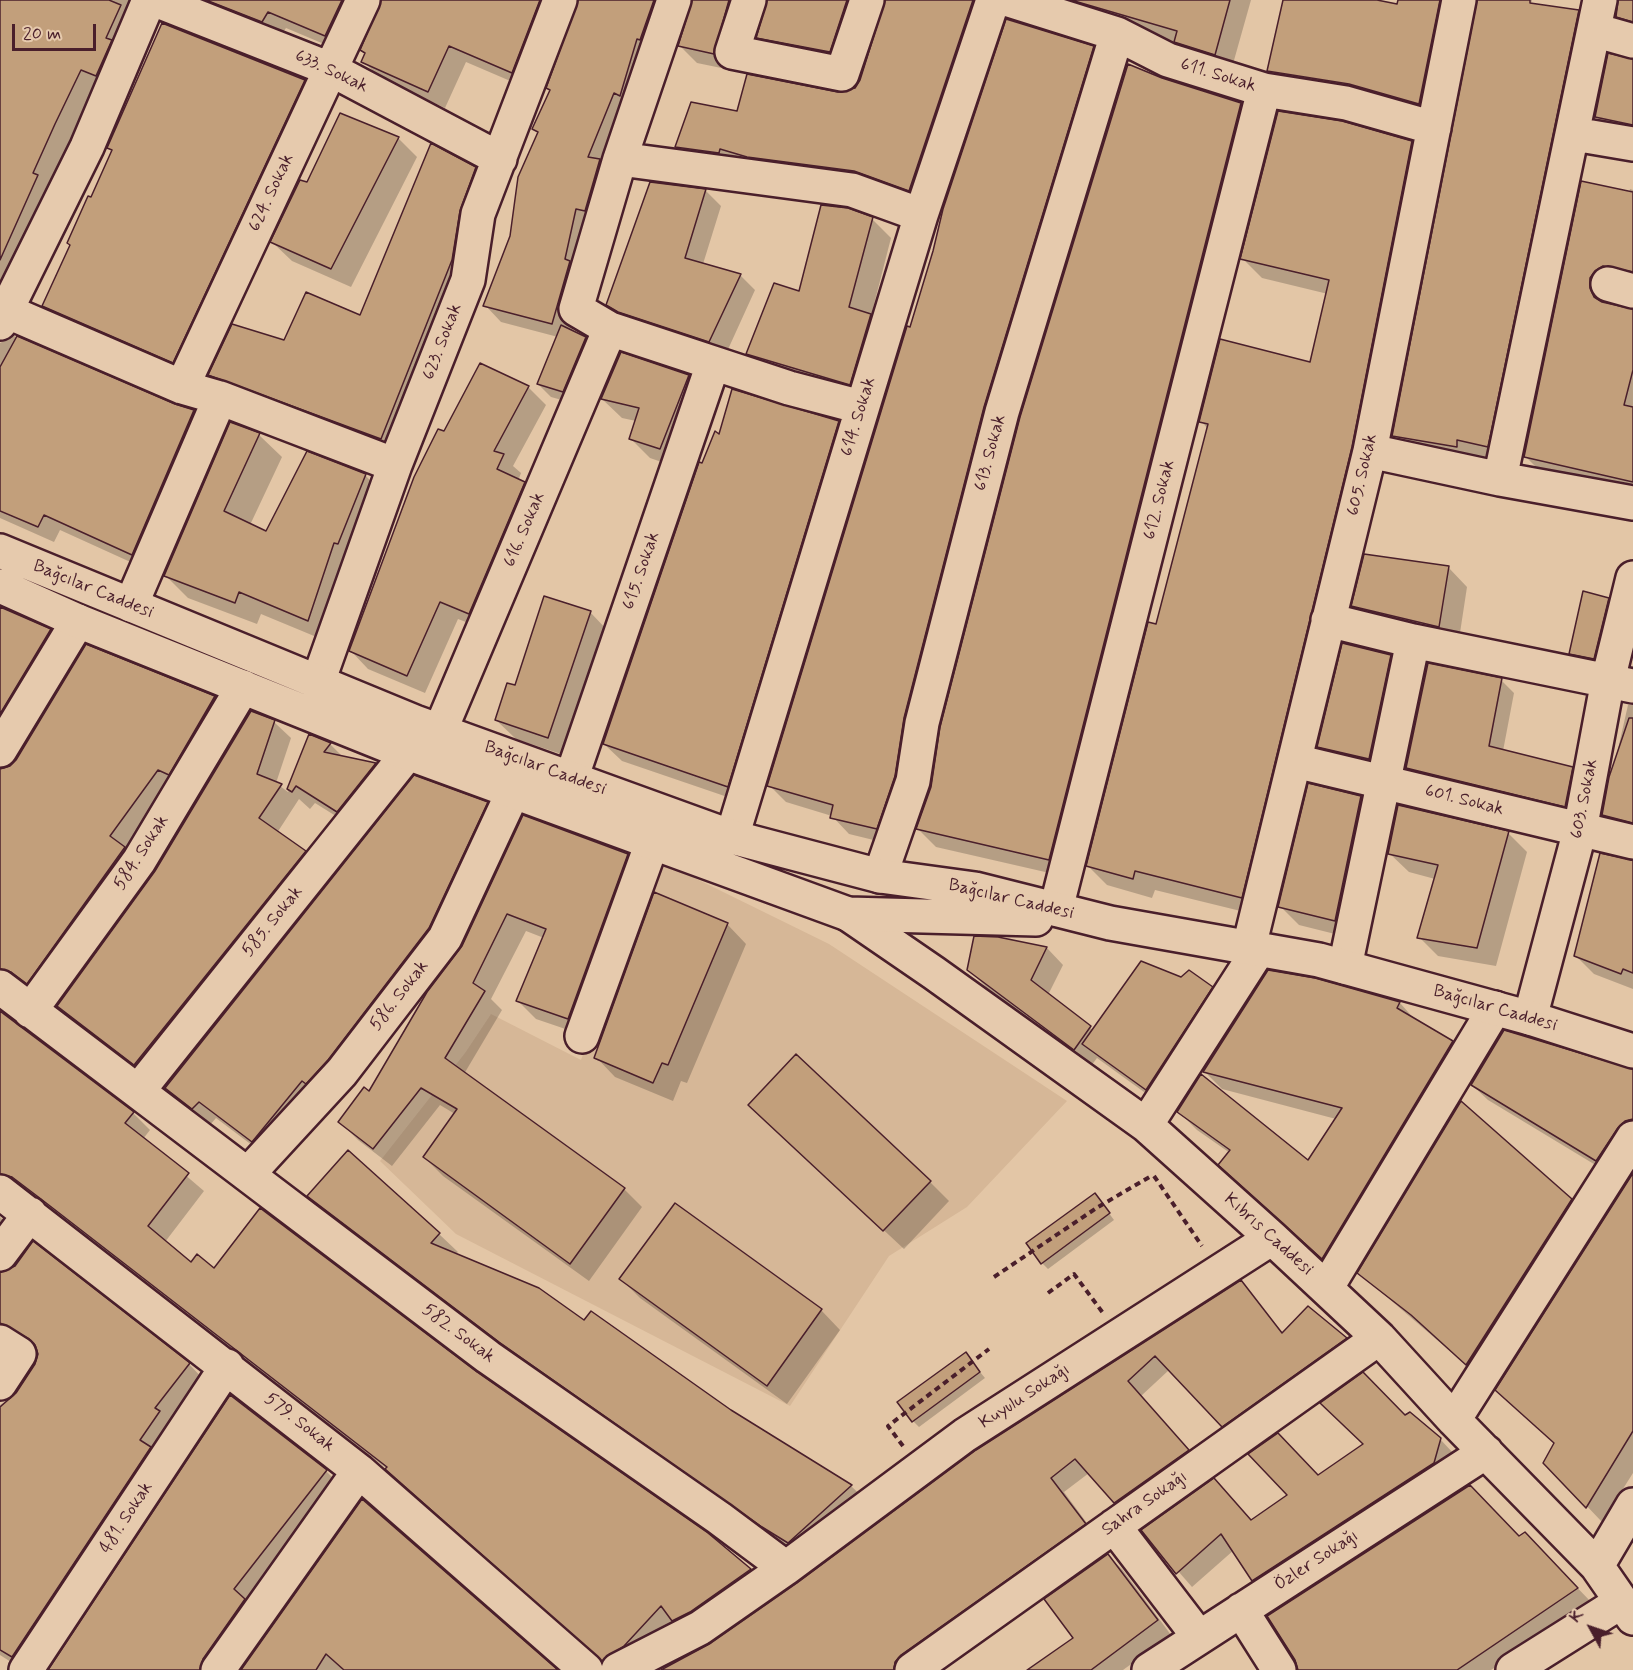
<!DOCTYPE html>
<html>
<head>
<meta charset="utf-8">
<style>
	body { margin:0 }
	#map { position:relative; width:1633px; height:1670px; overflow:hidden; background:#e3c6a6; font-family:Mynerve,sans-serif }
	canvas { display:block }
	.north { position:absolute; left:1561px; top:1598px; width:60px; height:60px; -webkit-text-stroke:4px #e6caad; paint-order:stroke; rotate:310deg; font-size:16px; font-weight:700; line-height:24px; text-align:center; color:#4a1f2b }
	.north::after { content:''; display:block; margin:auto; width:21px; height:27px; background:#4a1f2b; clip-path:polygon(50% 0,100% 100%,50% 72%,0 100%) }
	.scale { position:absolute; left:12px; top:24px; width:84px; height:27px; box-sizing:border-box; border:3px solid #4a1f2b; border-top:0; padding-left:8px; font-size:18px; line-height:21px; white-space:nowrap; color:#4a1f2b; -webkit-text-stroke:4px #e6caad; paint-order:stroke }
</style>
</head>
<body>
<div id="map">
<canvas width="1633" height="1670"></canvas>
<div class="north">K</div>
<div class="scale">20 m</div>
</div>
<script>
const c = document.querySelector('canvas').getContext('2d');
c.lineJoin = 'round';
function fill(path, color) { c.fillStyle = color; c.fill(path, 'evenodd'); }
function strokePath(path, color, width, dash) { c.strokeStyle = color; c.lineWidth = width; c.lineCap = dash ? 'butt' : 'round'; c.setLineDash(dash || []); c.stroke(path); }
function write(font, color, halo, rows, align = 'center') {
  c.font = font + ' Mynerve,sans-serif'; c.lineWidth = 4.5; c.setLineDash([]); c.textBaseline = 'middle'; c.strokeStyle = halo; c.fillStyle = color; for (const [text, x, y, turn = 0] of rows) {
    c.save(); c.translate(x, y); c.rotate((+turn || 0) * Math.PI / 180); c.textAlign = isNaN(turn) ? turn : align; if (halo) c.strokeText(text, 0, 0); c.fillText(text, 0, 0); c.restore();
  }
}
const built = new Path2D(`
	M656,859L829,944L1067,1101L967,1207L889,1256L790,1406L456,1234L380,1161L465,1053L491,1014L581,1060Z`);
const shadow = new Path2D(`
	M0,0H145L97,85L49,188L0,313Z
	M194,0H373L343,52L286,28L279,38Z
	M383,0H570L529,89L466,62L445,108L380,78L363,61L366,54L362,50Z
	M580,0H684L587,280L572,332L585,338L598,351L576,404L551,397L538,384L558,337L501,322L485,305L511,237L539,134L533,129L551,91Z
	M693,0H759L748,11L731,70L697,63L680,46Z
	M769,0H877L846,68L775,54L758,37Z
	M887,0H1003L926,207L694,164L677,147L738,113L855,89L861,81Z
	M1038,0H1251L1231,71L1193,59L1176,42Z
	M1284,0H1370L1398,6L1399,0H1468L1436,120L1285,88L1268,71Z
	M1479,0H1532L1528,20L1573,33L1590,50L1504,463L1474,456L1473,463L1411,452L1394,435Z
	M1093,48L1110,65L894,845L849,834L832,816L786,802L769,785Z
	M1633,60V134L1609,129L1596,116Z
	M1162,79L1241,104L1259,122L1067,877L936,847L918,829Z
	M304,81L321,98L190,378L60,322L44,306L113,152L109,148Z
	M398,138L417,157L351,287L292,261L272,242L308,184Z
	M1411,143L1431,162L1261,916L1155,890L1152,898L1107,885L1088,866L1157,626L1208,429L1201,421L1311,364L1328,294L1262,278L1242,258Z
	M475,169L491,185L397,455L226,391L210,375L285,342L361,316Z
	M1583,183L1629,193L1630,189L1633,190V284L1607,297V303L1633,311V495L1543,474L1525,456Z
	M651,184L706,191L721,206L703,264L740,275L755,290L725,356L623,320L608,305Z
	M872,219L891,238L871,316L890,335L869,403L767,373L748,354L800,293Z
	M14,336L174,406L194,411L210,427L148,570L60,530L54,542L0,518V343Z
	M621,354L689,376L708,396L679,468L650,458L630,438L636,421L622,418L602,399Z
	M528,387L546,405L513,466L521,473L518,481L542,502L487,630L458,619L425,693L368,669L351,651L445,433Z
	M838,422L855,439L745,803L622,761L604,744L703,464L719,437Z
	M259,435L282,457L250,525L267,533L365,475L387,498L331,643L261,614L257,624L188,598L166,576Z
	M1448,567L1467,587L1458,646L1372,625L1353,606Z
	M1608,600L1621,612L1606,671L1583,666L1570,653Z
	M0,608L50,631L67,647L0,759Z
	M590,612L609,632L567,756L516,739L496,720L516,687Z
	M86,646L215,698L231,714L44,999L0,997V770L9,768L17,761Z
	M1390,656L1403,669L1382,771L1331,759L1319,747Z
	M1501,680L1514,693L1503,751L1572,769L1585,781L1578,818L1420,780L1407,768Z
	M1628,705H1633V836L1621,833L1603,815Z
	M274,722L291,738L276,783L288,792L310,736L330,744L344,758L375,764L393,781L355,828L315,803L310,809L299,799L277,833L305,852L321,869L152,1081L75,1023L59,1006Z
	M1309,785L1361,798L1380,817L1355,939L1299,925L1280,906Z
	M487,803L503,820L445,945L269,1158L216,1118L210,1125L167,1088Z
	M524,817L627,855L646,873L586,1036L536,1019L518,1001L544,938L526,931L491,999L502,1010L464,1074L624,1189L642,1207L589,1281L443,1176L424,1157L455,1114L440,1105L392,1166L358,1140L340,1122L369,1093L463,947Z
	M1508,833L1527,852L1496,966L1438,956L1419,937L1435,879L1409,872L1389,853Z
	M1633,861V989L1594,974L1576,956Z
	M727,924L746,944L687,1083L681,1081L673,1101L615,1077L596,1057Z
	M998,938L1047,948L1063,965L1048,995L1093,1030L1212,988L1227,1003L1162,1105L1097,1058L1091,1066L986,987L969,970Z
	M1315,980L1400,1003L1417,1022L1452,1043L1470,1061L1340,1276L1238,1182L1230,1153L1197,1130L1179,1112L1309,1162L1336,1119L1222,1089L1204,1071Z
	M0,1012L133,1113L150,1130L143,1139L204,1191L165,1242L191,1265L214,1270L476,1373L707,1534L767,1587L612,1670L387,1469L60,1216L20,1190L0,1201Z
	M1633,1071V1143L1612,1175L1488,1100L1472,1085Z
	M770,1124L930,1182L949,1201L904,1249Z
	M1633,1176V1473L1602,1522L1545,1462L1555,1444Z
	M309,1196L439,1234L458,1252L455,1255L584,1322L851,1486L870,1504L807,1561L519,1360L328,1215Z
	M1571,1200L1590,1218L1486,1382L1359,1273Z
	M1100,1201L1114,1220L1048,1269L1042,1263Z
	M675,1205L821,1310L840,1330L787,1404L640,1298L621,1279Z
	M0,1217L19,1236L0,1265Z
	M33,1243L189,1364L205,1381L22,1669L0,1655V1405L16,1395L39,1356L38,1350L28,1342L0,1351V1274L9,1272Z
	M1240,1282L1283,1333L1308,1308L1360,1352L1237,1439L1169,1370L1141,1396L1202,1465L1129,1516L1089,1473L1064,1492L1098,1538L914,1670H663L711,1645Z
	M965,1354L985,1378L919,1427L913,1421Z
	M231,1397L326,1471L340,1485L219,1670H50Z
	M1440,1439L1454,1454L1268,1594L1254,1580L1234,1550L1192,1587L1143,1531L1228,1495L1252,1521L1318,1476Z
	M363,1501L555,1670H243Z
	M1519,1538L1540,1549L1592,1603L1491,1670H1299Z
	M1108,1556L1122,1569L1171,1635L1123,1670H1030L1075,1639Z`);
const building = new Path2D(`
	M0,0H109L121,5L106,38L112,40L96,76L81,70L55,124L33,173L38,175L0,260Z
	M206,0H342L325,36L268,12L262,22Z
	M381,0H540L512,73L449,46L428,92L361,62L365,53L360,50Z
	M578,0H654L640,40L637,39L620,96L614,93L588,157L600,159L585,211L576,209L565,259L570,261L552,324L483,306L510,236L518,177L538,132L532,129L550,90L546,88Z
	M692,0H729L714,54L678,46Z
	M767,0H847L830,52L756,38Z
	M885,0H973L909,191L854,171L747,157L720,149L719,153L675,147L691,102L737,111L747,74L838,92L855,88L860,80Z
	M1071,0H1230L1215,55L1174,42L1177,31Z
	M1283,0H1377L1397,4L1398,0H1440L1419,104L1349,84L1267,71Z
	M1477,0H1530V3L1579,10L1488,447L1457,440V447L1392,436Z
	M1618,0H1633V22L1616,17Z
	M1006,19L1094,46L984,407L904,718L895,776L877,829L830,818L833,805L767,786L907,326L910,327L933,251L943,209Z
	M162,23L305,80L173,363L42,306L70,245L67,243L88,196L91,197L112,150L107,148Z
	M1608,53L1633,59V125L1595,117Z
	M1128,64L1162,78L1241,103L1049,860L916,829L931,787L940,727L1020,417Z
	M1278,111L1342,121L1412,141L1352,447L1242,898L1135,871L1133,879L1086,866L1148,622L1156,624L1208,424L1199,422L1220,339L1310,362L1329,280L1240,259Z
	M340,113L399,137L331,269L270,242L300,180L307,182Z
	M431,143L476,167L460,211L452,260L381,439L208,375L232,324L284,340L306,292L360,315Z
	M1581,181L1633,192V272L1603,266L1595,271L1590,278V288L1594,297L1602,302L1633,309V370L1624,405L1633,407V482L1524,457Z
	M650,182L706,189L685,258L741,274L709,342L618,312L606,305Z
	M821,205L848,208L873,217L849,307L871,314L850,385L746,354L774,283L799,291Z
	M561,325L586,337L563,392L537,384Z
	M17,336L175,404L194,410L132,555L44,515L38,527L0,511V367Z
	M621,352L689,375L660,449L629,439L639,408L601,399Z
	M480,363L529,386L494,451L504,454L497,469L525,482L469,614L440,602L407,676L349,651L414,477L438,429L444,431Z
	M732,389L839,421L728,787L603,744L699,462L702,463L715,431L719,434Z
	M230,422L260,433L224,511L266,531L307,451L366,474L338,544L334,543L308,621L239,592L235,603L164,576Z
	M1364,554L1449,566L1439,627L1351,606Z
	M1583,591L1609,598L1594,659L1569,654Z
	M544,596L591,611L548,738L495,720L507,683L515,685Z
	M0,607L51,629L0,714Z
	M1342,643L1391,655L1369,759L1317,747Z
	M86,644L215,696L169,775L158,770L110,836L125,847L27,984L11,972L0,969V769L10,766L16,760Z
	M1428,663L1502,678L1489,746L1573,767L1565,807L1406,768Z
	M251,711L275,720L257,774L282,784L259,818L306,851L134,1065L57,1006L155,871Z
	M1629,718H1633V823L1602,815L1609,777Z
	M309,734L331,743L324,752L376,763L337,812L296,786L292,792L287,789Z
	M414,775L488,802L429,928L328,1060L306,1084L302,1081L252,1142L199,1102L192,1109L165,1088Z
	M1308,783L1361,796L1335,921L1278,907Z
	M1398,805L1509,831L1477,948L1417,938L1438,865L1388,854Z
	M523,815L628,854L568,1019L516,1001L546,929L507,914L473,983L485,991L445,1058L625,1188L570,1264L423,1157L457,1109L421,1088L373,1149L338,1122L364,1087L369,1091L427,992L462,946Z
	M1600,853L1633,860V973L1623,969L1621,974L1574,956Z
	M654,892L728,923L668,1065L662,1063L653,1083L594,1058Z
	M974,936L998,937L1047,947L1031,980L1091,1026L1074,1050L967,970Z
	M1141,961L1181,977L1189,970L1213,987L1146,1090L1082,1044Z
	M1268,970L1315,978L1400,1002L1397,1008L1453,1041L1322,1259L1218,1165L1230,1150L1177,1112L1201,1074L1308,1160L1342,1108L1203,1072Z
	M0,1011L134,1112L125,1123L189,1173L148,1226L191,1262L197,1254L214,1268L260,1208L477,1372L708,1533L751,1569L690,1612L672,1621L661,1606L624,1646L602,1661L385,1469L387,1467L41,1199L12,1177L0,1174Z
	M1504,1030L1633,1069V1119L1625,1121L1618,1128L1596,1161L1471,1085Z
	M796,1054L931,1181L883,1231L748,1105Z
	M1461,1101L1572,1199L1466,1365L1411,1315L1357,1273Z
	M348,1150L440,1233L431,1243L539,1288L584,1320L591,1311L731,1410L852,1485L788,1543L762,1527L499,1342L307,1196Z
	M1633,1173V1431L1586,1508L1543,1463L1554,1443L1495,1390Z
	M1095,1193L1110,1213L1041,1264L1026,1243Z
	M675,1203L822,1309L767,1386L619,1279Z
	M33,1241L190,1363L155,1408L160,1411L140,1440L151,1447L12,1657L0,1650V1407L16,1393L35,1364L38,1354L35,1345L29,1339L0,1323V1272L15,1266Z
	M1241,1280L1282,1333L1308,1306L1347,1338L1222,1427L1155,1356L1128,1381L1189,1450L1114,1503L1075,1459L1051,1478L1086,1524L901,1655L895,1662L894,1670H661L711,1643L797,1583L976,1450Z
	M966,1352L980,1372L912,1422L897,1402Z
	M1363,1372L1405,1415L1410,1412L1441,1438L1434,1463L1252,1581L1221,1534L1176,1574L1141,1530L1214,1478L1251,1520L1287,1495L1248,1454L1278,1433L1318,1475L1363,1444L1320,1403Z
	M230,1395L327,1470L234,1589L245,1599L203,1659L200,1670H48Z
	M1470,1485L1519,1536L1525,1532L1578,1588L1457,1670H1298L1295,1660L1267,1616Z
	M362,1499L558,1670H344L326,1654L316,1670H241Z
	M1108,1554L1158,1620L1091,1670H1027L1073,1638L1044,1599Z`);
const path = new Path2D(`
	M1154,1176L1202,1246
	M994,1277L1098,1207L1153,1175
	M1048,1293L1074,1274L1103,1313
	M903,1446L888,1426L989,1349`);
const minor = new Path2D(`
	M155,0L330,69L500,159
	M674,0L620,159L576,309L610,329L789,388L861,407
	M749,0L732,52L842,74L867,0
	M1009,0L1117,34L1168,60L1264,90L1346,103L1434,128
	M1594,30L1633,41
	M1574,134L1633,144
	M620,159L852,190L921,215
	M1608,284L1633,291
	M6,311L182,387L220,398L395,465
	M0,323L87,147L149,0
	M182,387L363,0
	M1370,451L1500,479L1633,503
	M1500,479L1600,0
	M131,605L220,398
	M1328,620L1413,641L1633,686
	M318,682L395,465L468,280L478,214L560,0
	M440,731L610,329
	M0,750L78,621
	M1295,761L1633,842
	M571,779L713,364
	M732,837L921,215L993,0
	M880,876L913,781L922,723L1002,412L1117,34
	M1056,909L1264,90
	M848,914L934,973L1146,1125L1272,1238L1379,1338L1454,1420L1597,1566L1633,1618
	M1249,947L1370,451L1459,0
	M1345,967L1413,641
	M0,987L488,1357L719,1518L786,1568
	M30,1011L139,861L243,687
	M1530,1018L1580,830L1608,680L1633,578
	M582,1036L652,843
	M138,1091L408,753
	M1146,1125L1259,949
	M248,1174L342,1072L445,938L513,792
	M0,1192L359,1471L586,1670
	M0,1254L30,1214
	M1327,1287L1495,1008
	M0,1342L19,1354L0,1383
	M1454,1420L1633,1138
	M1114,1526L1199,1637
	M1597,1566L1633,1505
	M1241,1610L1279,1670
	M26,1670L227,1366
	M218,1670L359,1471
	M618,1670L700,1628L786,1568L965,1435L1272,1238
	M912,1670L1379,1338
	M1149,1670L1486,1452
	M1513,1670L1621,1602`);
const major = new Path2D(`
	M0,551L415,722L732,837L880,876L975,889L1110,923L1319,960L1530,1018L1633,1051
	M0,586L78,621L394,748L848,914L1036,919`);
const streetNames = [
	["633. Sokak",331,72,25],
	["611. Sokak",1218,76,17],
	["624. Sokak",272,193,-65],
	["623. Sokak",443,342,-69],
	["614. Sokak",859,417,-73],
	["613. Sokak",991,453,-75],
	["605. Sokak",1363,475,-77],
	["612. Sokak",1160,500,-76],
	["616. Sokak",525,530,-67],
	["615. Sokak",642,571,-71],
	["Bağcılar Caddesi",93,590,22],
	["Bağcılar Caddesi",545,769,20],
	["603. Sokak",1585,799,-79],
	["601. Sokak",1464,801,14],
	["584. Sokak",142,853,-57],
	["Bağcılar Caddesi",1011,900,13],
	["585. Sokak",273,922,-51],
	["586. Sokak",400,996,-52],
	["Bağcılar Caddesi",1495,1009,16],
	["Kıbrıs Caddesi",1268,1235,42],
	["582. Sokak",458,1334,37],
	["Kuyulu Sokağı",1025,1397,-33],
	["579. Sokak",299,1423,38],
	["Sahra Sokağı",1145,1504,-35],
	["481. Sokak",127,1518,-57],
	["Özler Sokağı",1317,1561,-33]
];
fill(built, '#d6b797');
fill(shadow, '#0003');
fill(building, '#c29f7b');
strokePath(building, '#4a1f2b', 1.5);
strokePath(minor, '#4a1f2b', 38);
strokePath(major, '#4a1f2b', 38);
strokePath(path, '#4a1f2b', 4, [6, 4.5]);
strokePath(minor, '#e6caad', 33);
strokePath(major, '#e6caad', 33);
write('18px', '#4a1f2b', '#e6caad', streetNames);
</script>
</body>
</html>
